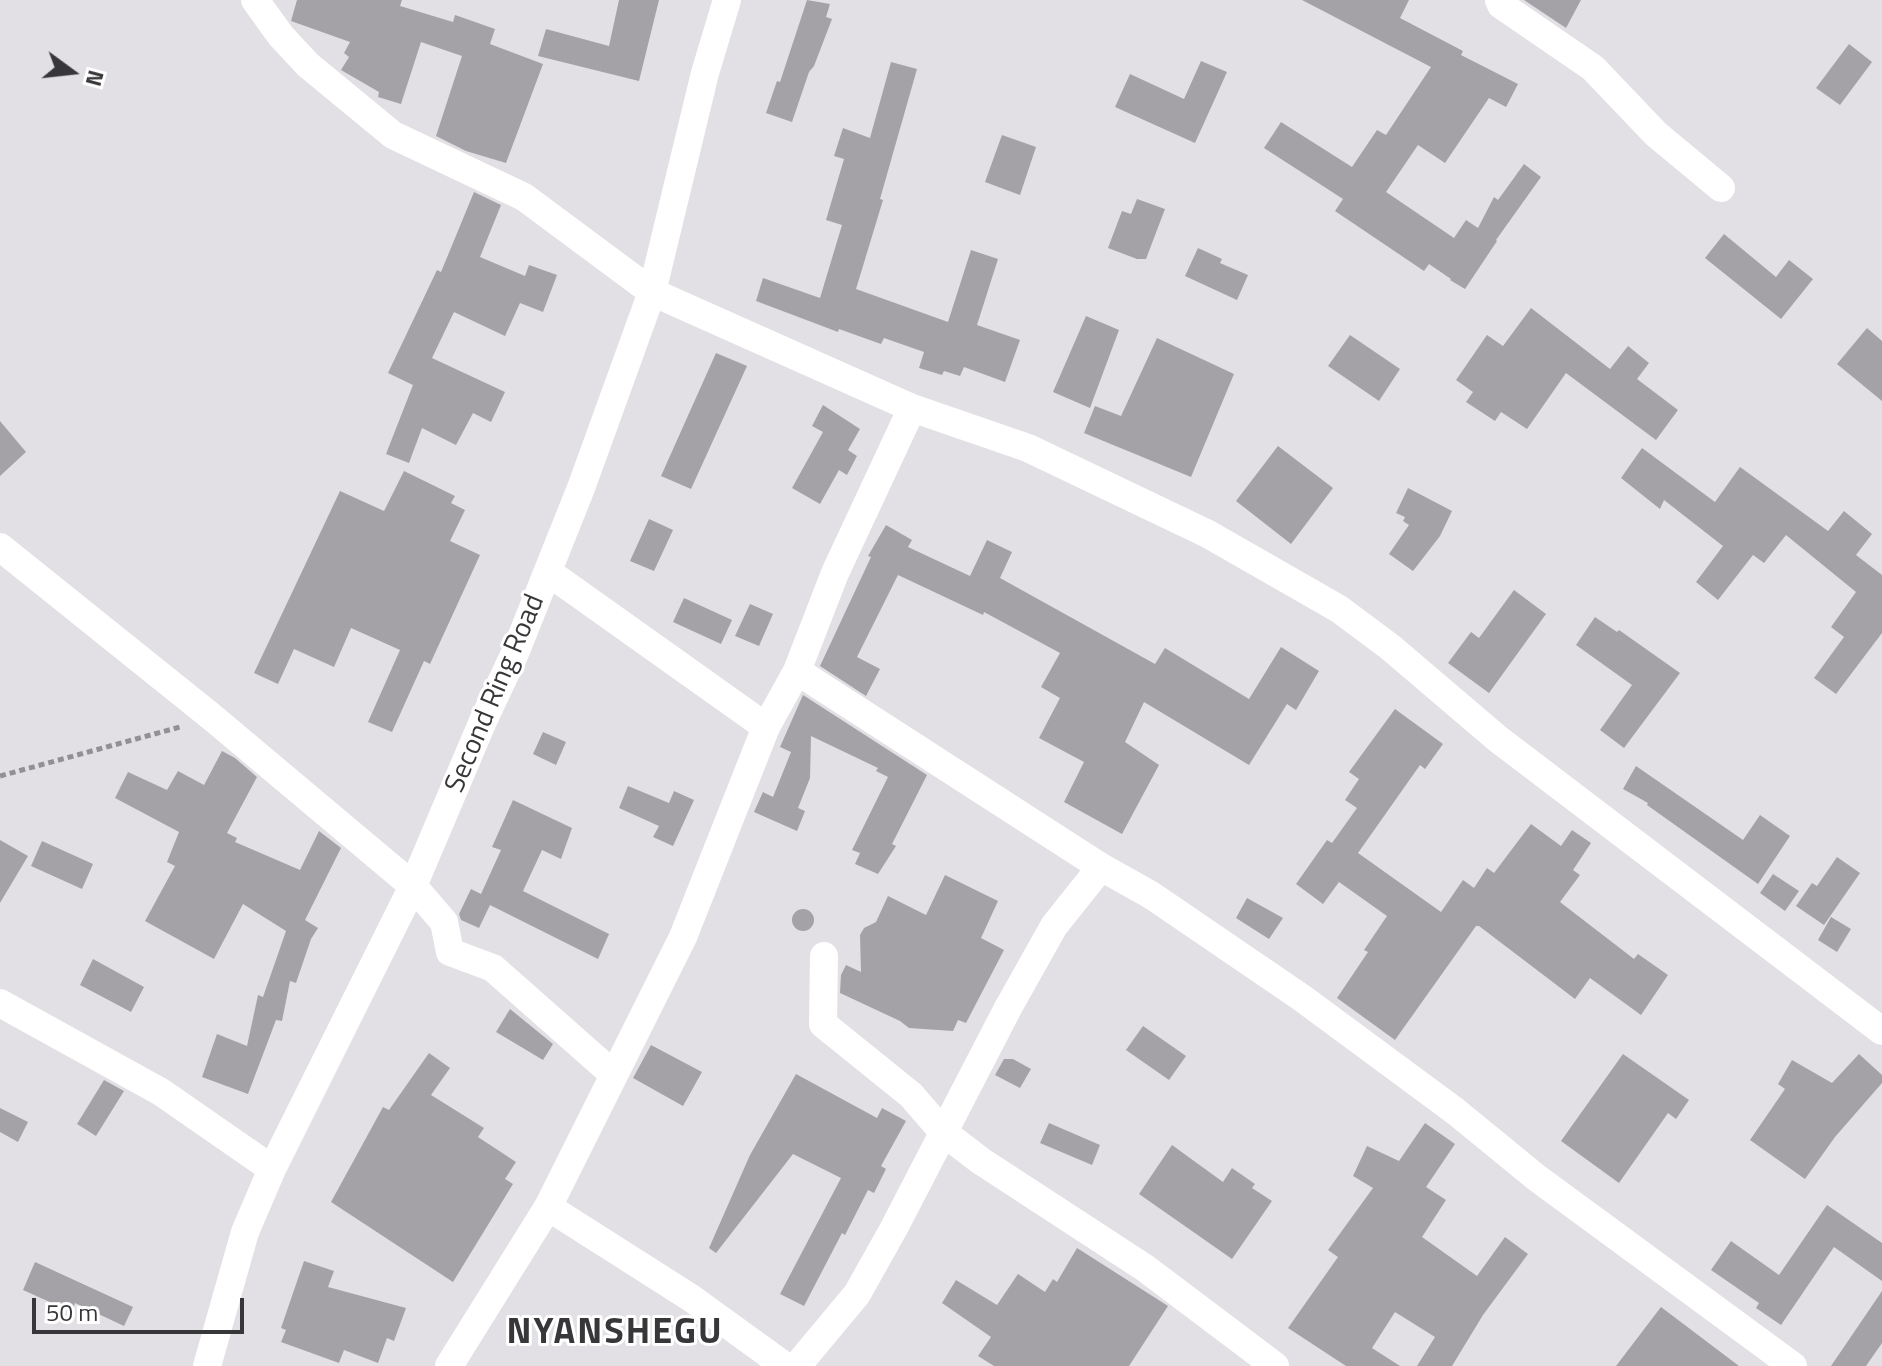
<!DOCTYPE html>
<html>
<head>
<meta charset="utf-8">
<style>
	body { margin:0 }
	#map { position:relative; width:1882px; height:1366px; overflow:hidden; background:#e2e0e4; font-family:"Titillium Web",sans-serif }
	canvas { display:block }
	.north { position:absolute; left:32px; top:32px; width:80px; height:80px; -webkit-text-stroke:6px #fff; paint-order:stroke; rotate:105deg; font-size:22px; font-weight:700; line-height:32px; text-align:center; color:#373638 }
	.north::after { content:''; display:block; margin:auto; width:28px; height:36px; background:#373638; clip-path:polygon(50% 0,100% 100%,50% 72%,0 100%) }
	.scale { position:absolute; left:32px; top:1298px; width:212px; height:36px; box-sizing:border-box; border:4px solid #373638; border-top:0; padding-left:10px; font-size:24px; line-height:28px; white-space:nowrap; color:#373638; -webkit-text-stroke:6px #fff; paint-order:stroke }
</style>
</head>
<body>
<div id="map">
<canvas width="1882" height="1366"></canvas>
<div class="north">N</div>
<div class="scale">50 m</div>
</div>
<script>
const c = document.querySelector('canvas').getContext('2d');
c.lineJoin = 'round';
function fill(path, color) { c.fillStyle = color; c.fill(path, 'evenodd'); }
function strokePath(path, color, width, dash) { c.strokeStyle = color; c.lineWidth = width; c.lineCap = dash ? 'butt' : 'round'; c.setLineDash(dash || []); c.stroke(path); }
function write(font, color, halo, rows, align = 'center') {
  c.font = font + ' "Titillium Web",sans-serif'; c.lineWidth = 6; c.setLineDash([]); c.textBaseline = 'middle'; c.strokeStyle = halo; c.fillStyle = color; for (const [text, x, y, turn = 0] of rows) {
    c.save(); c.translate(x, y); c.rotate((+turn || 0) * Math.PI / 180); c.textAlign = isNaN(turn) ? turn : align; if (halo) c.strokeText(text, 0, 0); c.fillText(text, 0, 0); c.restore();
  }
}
const building = new Path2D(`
	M297,0H402L400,6L453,22L455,15L495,29L490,44L543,64L506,163L466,151L436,136L462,56L421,42L401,104L378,97L379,92L341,70L349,57L344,53L350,42L291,21Z
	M619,0H659L639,81L538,56L546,29L609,46Z
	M807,0L830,4L826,17L832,19L814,66L809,72L792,122L766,113L777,81L780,82Z
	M1302,0H1409L1400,18L1463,51L1461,55L1518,84L1506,107L1489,98L1445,163L1418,145L1386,192L1454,238L1466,220L1478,228L1494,197L1498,200L1524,164L1541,177L1496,240L1497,241L1465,289L1450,280L1451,279L1429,264L1424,271L1335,211L1343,199L1264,148L1281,122L1352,167L1377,130L1386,135L1431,67Z
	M1524,0H1581L1566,28Z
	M1849,44L1872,62L1840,105L1816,88Z
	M1201,61L1227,72L1195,143L1115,107L1130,74L1184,99Z
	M891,62L917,69L880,199L883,200L856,289L948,322L971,250L998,259L977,325L1020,340L1005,382L964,367L960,376L944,371L942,375L919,368L924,352L884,338L881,344L839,329L838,332L756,301L763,278L820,298L842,225L826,220L844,159L834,156L843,128L870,138Z
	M1002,135L1036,147L1020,195L985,182Z
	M474,192L501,205L480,257L525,276L529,265L557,275L543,312L520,303L505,336L454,312L432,358L505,392L491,422L473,413L456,445L422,428L409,463L386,454L413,385L388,373L437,270L441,272Z
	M1137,199L1165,209L1146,259H1137L1108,248L1122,211L1131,214Z
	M1724,234L1776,277L1789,260L1813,279L1781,319L1705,258Z
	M1198,248L1222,259L1220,263L1248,275L1237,300L1185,276Z
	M1531,308L1610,369L1628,346L1649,363L1637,379L1678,410L1656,440L1566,373L1527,429L1501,412L1495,421L1466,402L1473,392L1456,380L1487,335L1503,346Z
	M1086,316L1119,330L1090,408L1053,392Z
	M1867,328L1882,341V401L1837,364Z
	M1350,335L1400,369L1379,401L1328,366Z
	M1157,338L1234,374L1191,477L1084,433L1095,406L1121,416Z
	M716,353L747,366L691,489L661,476Z
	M823,405L860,429L848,450L857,456L847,475L839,470L820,504L792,488L823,432L812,426Z
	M0,421L26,452L0,476Z
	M1278,446L1333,488L1291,544L1236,501Z
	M1642,448L1715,502L1740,467L1828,531L1844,511L1872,534L1856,555L1882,575V633L1836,694L1814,678L1844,637L1831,627L1856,592L1786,535L1764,563L1753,555L1718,600L1696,582L1723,546L1664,500L1660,509L1621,478Z
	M404,471L455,496L451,503L465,510L450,541L480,555L430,664L424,661L392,732L368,722L400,650L351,628L334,667L294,649L278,684L254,673L340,491L384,511Z
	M1408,488L1452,511L1440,536L1413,571L1389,554L1409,525L1403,521L1405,517L1396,513Z
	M649,519L673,530L654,571L630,561Z
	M886,525L912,540L908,547L970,576L987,540L1012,552L1000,578L1155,664L1165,648L1249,699L1281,647L1319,671L1296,710L1287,704L1249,765L1144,702L1125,742L1159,765L1122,834L1064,802L1084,762L1039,738L1060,698L1041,687L1060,653L984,612L983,615L898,575L857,657L880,669L866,696L820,666L871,557L868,556Z
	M1514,590L1546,614L1489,693L1448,663L1471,632L1479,638Z
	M684,598L732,620L721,644L673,622Z
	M750,604L773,614L759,646L735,636Z
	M1595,617L1617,632L1619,630L1680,673L1624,748L1600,730L1632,685L1576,645Z
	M803,695L927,775L892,844L896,846L878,874L855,864L860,853L852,850L888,777L876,771L878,768L811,736L810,778L798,808L805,811L797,831L754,812L763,792L773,797L791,752L780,747Z
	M1395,709L1443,744L1425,769L1420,765L1358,853L1441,912L1463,880L1474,888L1487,868L1494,873L1531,824L1561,846L1572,830L1591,843L1573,870L1580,875L1560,902L1634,959L1638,954L1668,975L1641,1015L1590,978L1575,999L1479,926H1476L1395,1040L1337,998L1368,952L1364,950L1387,916L1339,882L1323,904L1296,884L1327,840L1332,843L1357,808L1345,800L1359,779L1349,772Z
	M543,732L566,742L556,765L533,754Z
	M222,751L235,758L257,777L227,833L237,838L235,842L300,870L319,831L341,848L305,920L318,928L311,939L296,983L290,981L282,1021L276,1020L248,1094L202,1077L217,1034L247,1046L258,995L263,997L286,931L243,904L214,959L145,921L175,866L167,862L179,832L115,798L128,772L167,790L178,771L204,785Z
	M1636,766L1743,840L1760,815L1790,836L1758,884L1647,805L1648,803L1623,789Z
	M628,786L669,803L674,791L694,800L673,846L653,837L659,826L619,808Z
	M513,800L572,828L561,859L542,850L523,891L609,934L598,959L490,905L479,928L461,920L459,914L471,889L481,894L501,850L492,847Z
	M0,840L28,856L0,903Z
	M42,841L93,864L82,889L31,866Z
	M1837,857L1860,873L1824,925L1796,906L1812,883L1817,886Z
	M1773,874L1799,891L1785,911L1760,893Z
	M945,875L998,901L981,938L1004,950L966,1023L958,1020L953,1031L909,1028L900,1021L840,993L841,975L846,965L861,972L860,935L864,928L876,922L888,896L926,915Z
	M1247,898L1283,918L1269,939L1236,918Z
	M792 920a11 11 0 1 1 22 0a11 11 0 1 1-22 0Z
	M1831,917L1851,929L1837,952L1818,940Z
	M93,959L144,987L131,1012L80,985Z
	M510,1009L553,1044L543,1060L496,1032Z
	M1143,1026L1186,1056L1169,1080L1126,1050Z
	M651,1045L702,1072L683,1106L633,1078Z
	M429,1053L450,1068L431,1095L484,1128L478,1137L516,1162L505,1179L513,1184L453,1282L331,1202L383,1107L389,1110Z
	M1623,1054L1689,1100L1676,1119L1668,1113L1619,1183L1561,1141Z
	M1859,1054L1882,1075V1083L1835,1137L1805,1179L1750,1140L1785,1089L1778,1084L1792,1060L1832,1083Z
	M1004,1059H1013L1031,1069L1020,1088L995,1075Z
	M796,1074L877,1118L882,1108L906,1121L881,1166L886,1169L874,1193L868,1190L845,1235L842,1233L804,1306L780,1294L841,1178L793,1154L716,1253L709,1248L750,1155Z
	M104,1080L124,1091L96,1136L77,1124Z
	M0,1108L28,1122L18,1142L0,1132Z
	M1049,1123L1100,1145L1092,1165L1040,1143Z
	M1425,1123L1455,1144L1426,1187L1446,1200L1422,1237L1477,1276L1505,1237L1528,1254L1483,1315L1452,1366H1417L1435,1337L1395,1312L1372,1348L1400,1366H1346L1288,1328L1338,1257L1328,1250L1373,1188L1353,1176L1367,1146L1399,1161Z
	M1172,1145L1223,1182L1232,1168L1255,1184L1252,1188L1272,1201L1232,1259L1139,1194Z
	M1827,1205L1882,1243V1281L1834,1247L1781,1325L1756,1308L1759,1303L1711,1270L1731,1241L1779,1275Z
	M1077,1248L1168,1306L1129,1366H994L978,1356L991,1337L942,1303L956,1280L997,1305L1018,1274L1045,1292L1053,1279L1057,1282Z
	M304,1261L334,1271L328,1287L406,1308L394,1341L387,1338L378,1363L344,1350L339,1363L281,1342L286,1330L281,1328Z
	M35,1262L133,1307L124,1326L75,1303L72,1312L23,1290Z
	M1882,1291V1343L1866,1366H1831Z
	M1661,1307L1739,1366H1616Z`);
const path = new Path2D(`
	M0,776L180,727`);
const minor = new Path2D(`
	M255,0L281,36L308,65L393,135L524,197L652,292L912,408L1028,448L1208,534L1339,609L1390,647L1498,739L1882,1031
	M1499,0L1501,5L1593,68L1656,134L1721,188
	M0,547L213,718L413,886L444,922L450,952L493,968L613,1074
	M548,572L766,727
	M797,671L1101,867L1151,895L1302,998L1455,1111L1537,1178L1793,1366
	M824,956L823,1024L911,1095L943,1132L981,1161L1145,1268L1275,1366
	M0,1003L161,1092L272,1169
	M548,1207L691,1298L785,1366
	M207,1366L245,1232L272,1169L413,886L483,721L515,653L581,488L652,292L705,73L727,0
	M449,1366L548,1207L683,937L766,727L797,671L835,573L912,408
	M797,1366L857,1294L894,1228L1008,1008L1054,926L1101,867`);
const streetNames = [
	["Second Ring Road",496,694,-67]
];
const districtNames = [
	["NYANSHEGU",615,1334]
];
fill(building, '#a4a2a6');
strokePath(path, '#929093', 5, [6, 4]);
strokePath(minor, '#fff', 28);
write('28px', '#373638', '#fff', streetNames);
c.letterSpacing = '2px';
write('bold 36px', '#373638', '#fff', districtNames);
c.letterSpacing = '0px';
</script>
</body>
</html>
